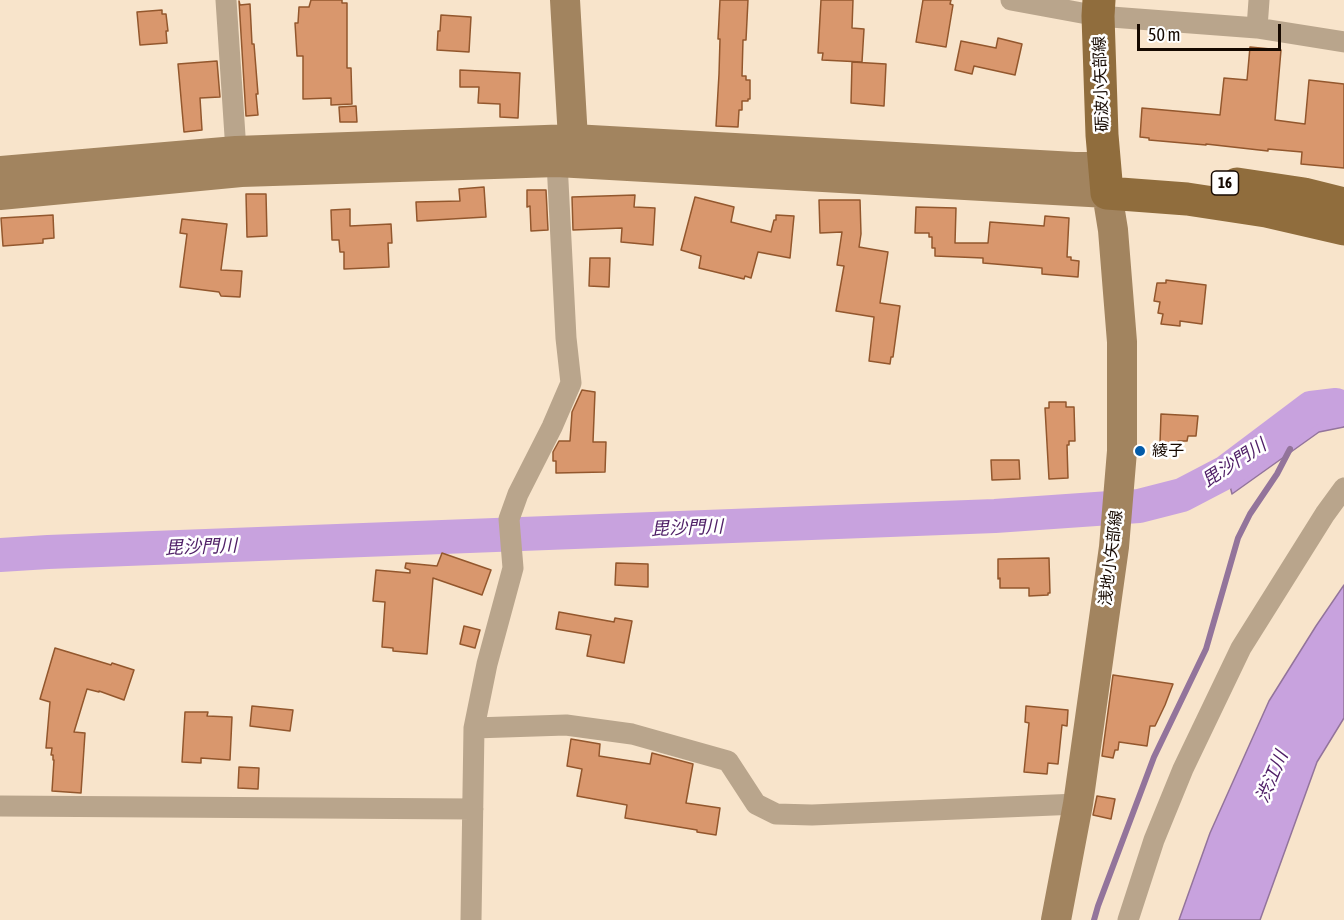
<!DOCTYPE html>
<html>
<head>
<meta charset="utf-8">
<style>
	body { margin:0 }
	#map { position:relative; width:1344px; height:920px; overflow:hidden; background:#f8e4cb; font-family:"Asap Condensed",sans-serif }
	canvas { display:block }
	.scale { position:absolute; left:1137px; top:24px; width:144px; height:27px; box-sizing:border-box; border:3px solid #160900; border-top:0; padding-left:8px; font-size:18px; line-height:21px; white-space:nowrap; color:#160900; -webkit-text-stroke:4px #fff; paint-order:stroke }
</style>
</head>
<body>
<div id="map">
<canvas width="1344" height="920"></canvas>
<div class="scale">50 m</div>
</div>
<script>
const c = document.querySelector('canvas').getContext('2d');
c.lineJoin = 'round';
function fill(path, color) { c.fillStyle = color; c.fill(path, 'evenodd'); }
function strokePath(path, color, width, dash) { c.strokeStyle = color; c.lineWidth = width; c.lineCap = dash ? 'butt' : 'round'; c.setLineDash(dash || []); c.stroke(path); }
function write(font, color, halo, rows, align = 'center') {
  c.font = font + ' "Asap Condensed","Noto Sans JP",sans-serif'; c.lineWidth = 5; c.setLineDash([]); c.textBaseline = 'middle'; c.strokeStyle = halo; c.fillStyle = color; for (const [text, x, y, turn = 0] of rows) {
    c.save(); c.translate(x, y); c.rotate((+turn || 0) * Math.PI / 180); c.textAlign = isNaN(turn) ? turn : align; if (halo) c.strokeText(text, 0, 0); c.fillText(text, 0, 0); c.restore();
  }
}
const water = new Path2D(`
	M1343,392L1344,427L1319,432L1232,494L1223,458L1312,396Z
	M1344,585V718L1317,762L1260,920H1179L1210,833L1269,701L1316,626Z`);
const stream = new Path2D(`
	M1094,920L1098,906L1154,757L1206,649L1238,538L1250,514L1277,474L1290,449`);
const river = new Path2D(`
	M0,555L48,552L995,516L1139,506L1182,495L1226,472L1311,408L1336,405L1344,409`);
const building = new Path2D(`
	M311,0H342V3H347V68H351L352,104L331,105V98L303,99V56H297L295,23H298L299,7H309Z
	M720,0H748L746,40H743L742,76H746V80H750V99H748V101H742V110H739L738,127L716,126L719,74L720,39H718Z
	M821,0H853L852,28L864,29L862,62L822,60L823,53H818Z
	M923,0H951L950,4L953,5L946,47L916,42Z
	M239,1L240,5L250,4L252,44H254L258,94H256L258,115L246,116Z
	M162,10V14H166L168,31H166L167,43L140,45L137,12Z
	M441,15L471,17L469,52L437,50L438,31H440Z
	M998,38L1022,44L1015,75L974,66L972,74L955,70L961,41L996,48Z
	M1250,47L1281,50L1275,120L1305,124L1309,80L1344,84V168L1301,164L1302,152L1268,149V151L1206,144V145L1149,140V138L1140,137L1142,108L1220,115L1224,78L1247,80Z
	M217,61L220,97L200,98L202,130L184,132L178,64Z
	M852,62L886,64L884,106L851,103Z
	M460,70L520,73L518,118L500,117V104L478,103L479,87H460Z
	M356,106L357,122H340L339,107Z
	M484,187L486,217L417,221L416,202L460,201L459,189Z
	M527,190H546L548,230L531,231L530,206L527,207Z
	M246,194H266L267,236L247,237Z
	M635,195L634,207L655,208L653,245L621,242L622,228L573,230L572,197Z
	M695,197L734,207L731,222L771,232L774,220H776V215L794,216L790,258L758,252L751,278L745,276L744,279L699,268L701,256L681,250Z
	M819,200H860L861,234L859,247L888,252L880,303L900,306L893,357H891L890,364L869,361L874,317L836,311L844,266L837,265L842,232L820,233Z
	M916,207L956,208L955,243H988L990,222L1044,226L1045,216L1069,218L1067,257H1071V260L1079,261L1078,277L1042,274V268L983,263V258L935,256V248H932V237H929V233H915Z
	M350,209V226L391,224L392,243H388L389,267L344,269V252H340L339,240H332L331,210Z
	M53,215L54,238L43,239V243L3,246L1,218Z
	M182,219L227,224L221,270L242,271L240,297L221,296L219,292L180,287L187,234L180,233Z
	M590,258H610L609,287L589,286Z
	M1166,280L1206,285L1202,324L1180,321V326L1161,324L1163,314L1158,313L1160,302L1154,301L1157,283H1166Z
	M582,390L595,392L593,442H606L605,472L556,473V461H553V452L559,441H570L572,412Z
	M1049,402H1066V407H1074L1075,441H1069V445H1067L1068,478L1049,479L1045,408H1049Z
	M1161,414L1198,416L1196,436H1188L1187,441H1178V444L1160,443Z
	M991,460H1019L1020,479L992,480Z
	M442,553L491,570L482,595L433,578L427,654L393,651V648L382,647L385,602L373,601L376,570L410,573V570L405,568L406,563L437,566Z
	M1049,558L1050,593H1048V595L1029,596V588H1000V578L998,579V559Z
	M616,563L648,564V587L615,585Z
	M559,612L614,622L615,618L632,621L624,663L587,656L591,635L556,629Z
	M464,626L480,630L475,648L460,644Z
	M55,648L111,665L112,663L134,670L124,700L99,691V692L87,689L74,732L85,733L81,793L52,791L54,760H53V755H51L52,748H46L50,702L40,699Z
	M1113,675L1173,684L1165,705L1155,726H1150L1147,746L1119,742L1118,750H1115L1113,758L1102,756Z
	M252,706L293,710L290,731L250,726Z
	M1026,706L1068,710L1067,726L1062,725L1058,764L1048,763L1047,774L1024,772L1029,723L1025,722Z
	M185,712H208L207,716L232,717L230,760L201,758V763L182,762Z
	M571,739L600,744L599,756L650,764L652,753L693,764L686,803L720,808L716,835L697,832V830L625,818L627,805L577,796L582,769L567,766Z
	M239,767L259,768L258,789L238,788Z
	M1097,796L1115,799L1111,819L1093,815Z`);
const street = new Path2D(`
	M226,0L236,151
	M1011,0L1098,16L1257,28L1344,42
	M1257,28L1259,0
	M474,728L566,725L632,734L728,761L756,804L776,814L812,815L1078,804
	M0,806L473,809
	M471,920L474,728L487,664L513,568L509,519L518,494L552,427L571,383L566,338L557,162
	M1128,920L1154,840L1183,769L1241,648L1325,514L1344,488`);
const secondary = new Path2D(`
	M562,155L573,139L565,0
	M0,171L236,151L573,139L1075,167H1104
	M0,195L241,172L557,162L1107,193L1113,230L1122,342V451L1114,547L1078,804L1056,920`);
const primary = new Path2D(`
	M1099,0L1098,16L1102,135L1107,193L1187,199L1266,211L1344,229
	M1237,184L1304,194L1344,204`);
const markers = [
	[1140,451,6,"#035ba9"]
];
const shields = [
	[1225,183,27]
];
const shieldNames = [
	["16",1225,183]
];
const streetNames = [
	["砺波小矢部線",1101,84,-92],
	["浅地小矢部線",1111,558,-83]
];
const poiNames = [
	["綾子",1152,451]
];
const waterNames = [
	["毘沙門川",1234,463,-33],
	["毘沙門川",687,528,-2],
	["毘沙門川",201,547,-2],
	["渋江川",1272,777,-67]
];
fill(water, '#c8a2de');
strokePath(water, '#93749b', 1.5);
strokePath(stream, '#93749b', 6);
strokePath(river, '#c8a2de', 34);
fill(building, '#d9976d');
strokePath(building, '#93572d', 1.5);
strokePath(street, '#b9a58c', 21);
strokePath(secondary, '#a2845f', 30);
strokePath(primary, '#906d3d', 33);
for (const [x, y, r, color] of markers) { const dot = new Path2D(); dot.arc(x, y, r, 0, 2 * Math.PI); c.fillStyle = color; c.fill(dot); strokePath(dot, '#fff', 2); }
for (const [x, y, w] of shields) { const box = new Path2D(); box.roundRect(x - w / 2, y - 12, w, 24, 4.5); c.fillStyle = '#fff'; c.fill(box); strokePath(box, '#160900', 1.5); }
write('bold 15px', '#160900', null, shieldNames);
write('16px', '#160900', '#fff', streetNames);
write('16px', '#160900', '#fff', poiNames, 'left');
write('italic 18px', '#502067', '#fff', waterNames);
</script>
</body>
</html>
